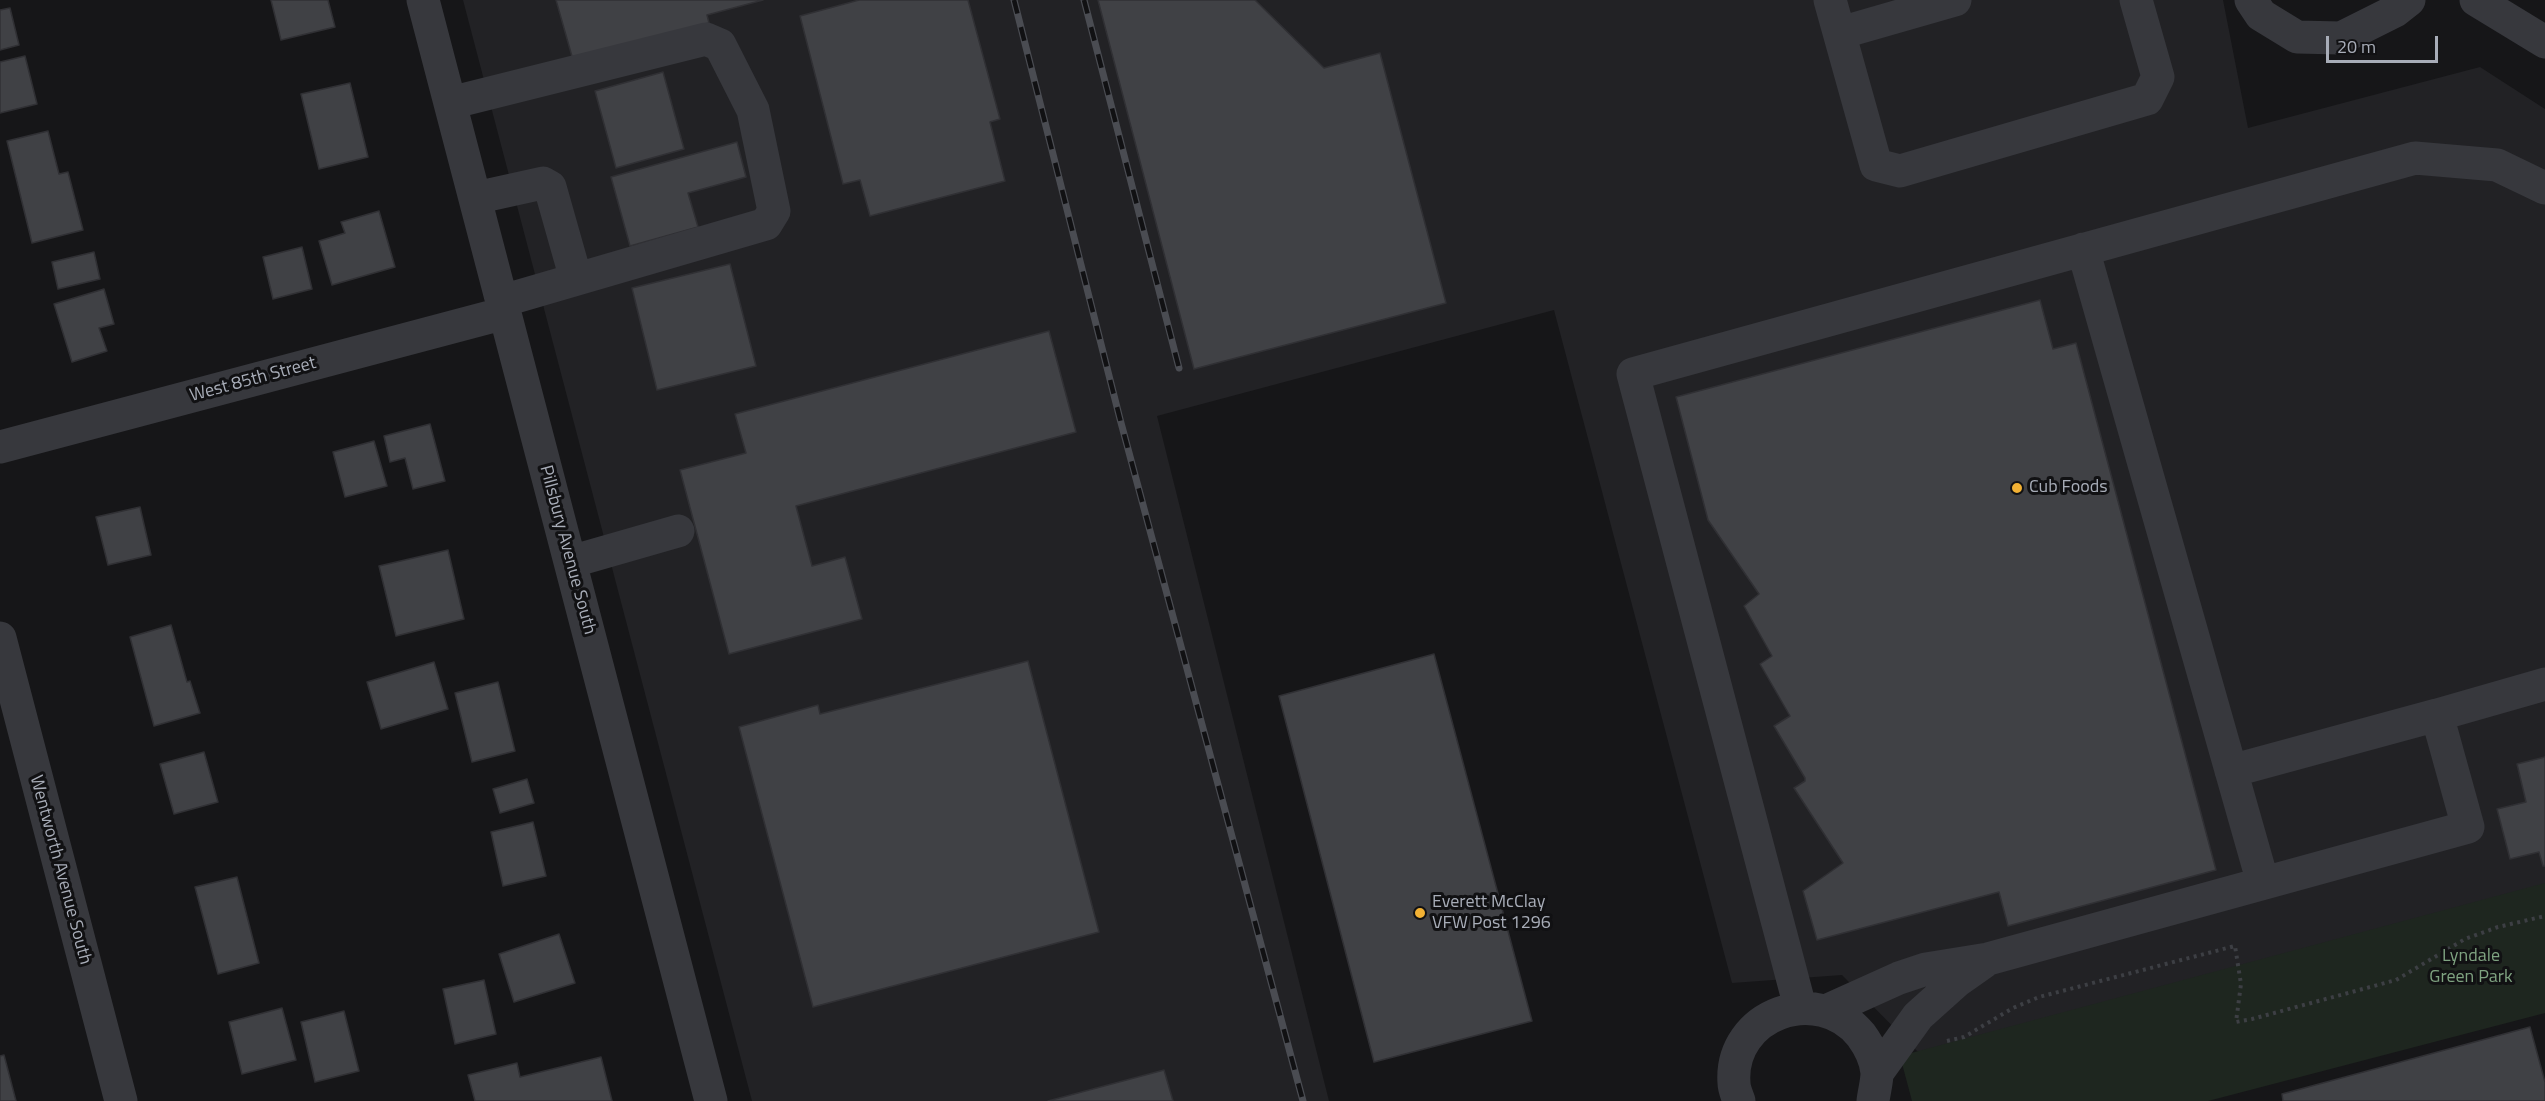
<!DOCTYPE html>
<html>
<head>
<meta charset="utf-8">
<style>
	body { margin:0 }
	#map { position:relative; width:2545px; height:1101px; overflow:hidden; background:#161618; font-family:"Titillium Web",sans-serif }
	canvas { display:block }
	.scale { position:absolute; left:2326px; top:36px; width:112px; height:27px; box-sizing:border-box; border:3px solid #a8adb8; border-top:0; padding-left:8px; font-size:18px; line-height:21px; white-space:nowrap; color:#a8adb8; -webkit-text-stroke:4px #111113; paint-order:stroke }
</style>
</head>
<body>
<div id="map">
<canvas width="2545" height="1101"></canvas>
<div class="scale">20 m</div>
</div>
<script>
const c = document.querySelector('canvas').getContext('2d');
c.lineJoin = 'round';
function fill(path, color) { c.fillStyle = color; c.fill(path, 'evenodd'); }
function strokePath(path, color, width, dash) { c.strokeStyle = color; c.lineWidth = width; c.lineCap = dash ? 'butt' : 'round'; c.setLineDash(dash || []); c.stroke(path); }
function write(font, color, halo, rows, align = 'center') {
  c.font = font + ' "Titillium Web",sans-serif'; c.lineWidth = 6; c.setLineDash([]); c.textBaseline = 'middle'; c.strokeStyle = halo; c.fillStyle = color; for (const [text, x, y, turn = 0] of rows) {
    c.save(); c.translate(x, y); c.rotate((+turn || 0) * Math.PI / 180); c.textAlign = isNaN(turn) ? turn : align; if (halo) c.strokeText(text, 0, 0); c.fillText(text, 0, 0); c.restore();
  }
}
const built = new Path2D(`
	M463,0H2223L2248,128L2480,67L2545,109V887L1928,1062L1842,975L1732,983L1554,310L1157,416L1329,1101H752Z`);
const green = new Path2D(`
	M2545,883V1013L2208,1101H1912L1900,1056Z`);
const building = new Path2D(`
	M271,0H328L335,27L281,40Z
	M556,0H763L707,15L709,23L573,60Z
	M859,0H968L1000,119L990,122L1005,181L870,216L860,180L843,184L800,16Z
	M1098,0H1255L1324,68L1380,53L1446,303L1194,369Z
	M10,8L19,45L0,50V10Z
	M25,56L37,104L0,113V62Z
	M663,72L684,149L616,168L595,91Z
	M350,83L368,157L319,169L301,94Z
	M48,131L59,174L68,172L83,230L32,243L7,141Z
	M737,142L746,177L688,193L698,227L630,246L611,177Z
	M379,211L395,267L332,285L319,241L345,233L341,222Z
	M302,247L312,289L273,299L263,257Z
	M94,252L100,279L58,289L52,262Z
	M730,264L756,366L657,390L632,288Z
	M104,289L114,324L99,328L107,351L72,362L54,304Z
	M2040,300L2053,349L2076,343L2216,870L2008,926L1999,892L1817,940L1803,891L1843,863L1794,788L1805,781V778L1774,726L1790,716L1760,664L1772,656L1744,606L1759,594L1708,520L1676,397Z
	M1049,331L1076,432L796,506L812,566L845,557L862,619L729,654L680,470L746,453L735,414Z
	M430,424L445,481L413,489L405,458L390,462L384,436Z
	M374,441L387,486L345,497L333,452Z
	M140,507L151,555L108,565L96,517Z
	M448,550L464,619L396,636L379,566Z
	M171,625L187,682L190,681L200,713L154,726L130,637Z
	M1434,654L1532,1021L1374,1062L1279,696Z
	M1028,661L1099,932L813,1007L739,727L818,705L820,714Z
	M434,662L448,709L381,729L367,682Z
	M498,682L515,751L472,762L455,693Z
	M204,752L218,802L174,814L160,764Z
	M2545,757V866H2543L2539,852L2510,859L2497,809L2526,802L2517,764Z
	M527,779L534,803L500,813L493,789Z
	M533,822L546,876L503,886L491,832Z
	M237,877L259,963L218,974L195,887Z
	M559,934L575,983L514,1002L499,954Z
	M484,980L496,1034L455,1044L443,989Z
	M282,1008L296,1060L242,1074L229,1022Z
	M344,1011L359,1071L315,1082L301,1022Z
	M2530,1027L2545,1082V1101H2283L2282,1094Z
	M4,1055L16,1101H0V1056Z
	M601,1057L612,1101H475L468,1075L517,1063L520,1077Z
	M1164,1070L1173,1101H1048Z`);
const path = new Path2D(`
	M1947,1041L1964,1037L2013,1008L2039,997L2235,946L2241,984L2236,1022L2252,1019L2396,980L2465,939L2498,927L2545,916`);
const minor = new Path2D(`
	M423,0L711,1101
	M1830,0L1876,165L1900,171L2147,99L2158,77L2136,0
	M2251,0L2261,15L2297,37L2341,38L2395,11L2409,0
	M2476,0L2545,42
	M1840,33L1955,0
	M450,103L706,39L720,45L753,110L774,211L766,224L502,301
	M475,198L543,183L550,187L576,279
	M2083,249L2263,883
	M0,447L505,313
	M570,562L678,531
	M0,638L121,1101
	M2231,771L2437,715
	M1800,1007L1633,374L2415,158L2497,165L2545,188
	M1828,1010L1899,978L1926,969L1988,959L2468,827L2437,715L2545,684
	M1877,1073L1918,1016L1957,981L1984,962
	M1739,1101C1737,1095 1734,1089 1734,1083C1729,1014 1818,982 1861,1035C1869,1046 1876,1060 1877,1073C1877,1082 1874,1092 1873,1101`);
const rail = new Path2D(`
	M1014,0L1120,419L1303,1101
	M1084,0L1179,368`);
const markers = [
	[2017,488,6,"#f2b134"],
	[1420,913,6,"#f2b134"]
];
const streetNames = [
	["West 85th Street",253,380,-15],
	["Pillsbury Avenue South",567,550,75],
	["Wentworth Avenue South",60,870,75]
];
const poiNames = [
	["Cub Foods",2029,488],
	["Everett McClay",1432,903],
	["VFW Post 1296",1432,924]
];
const parkNames = [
	["Lyndale",2471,957],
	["Green Park",2471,978]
];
fill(built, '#222225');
fill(green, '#1e261f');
fill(building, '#404145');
strokePath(building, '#303034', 1.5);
strokePath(path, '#3d3f44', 4, [3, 4.5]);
strokePath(minor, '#37383d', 33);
strokePath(rail, '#4a4c52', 7);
strokePath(rail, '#111113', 4.5, [14]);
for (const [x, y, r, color] of markers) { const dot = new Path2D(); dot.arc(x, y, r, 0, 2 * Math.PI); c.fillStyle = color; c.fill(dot); strokePath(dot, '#111113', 2); }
write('18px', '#a8adb8', '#111113', streetNames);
write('18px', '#a8adb8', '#111113', poiNames, 'left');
write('18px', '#7fa381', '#111113', parkNames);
</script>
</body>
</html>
